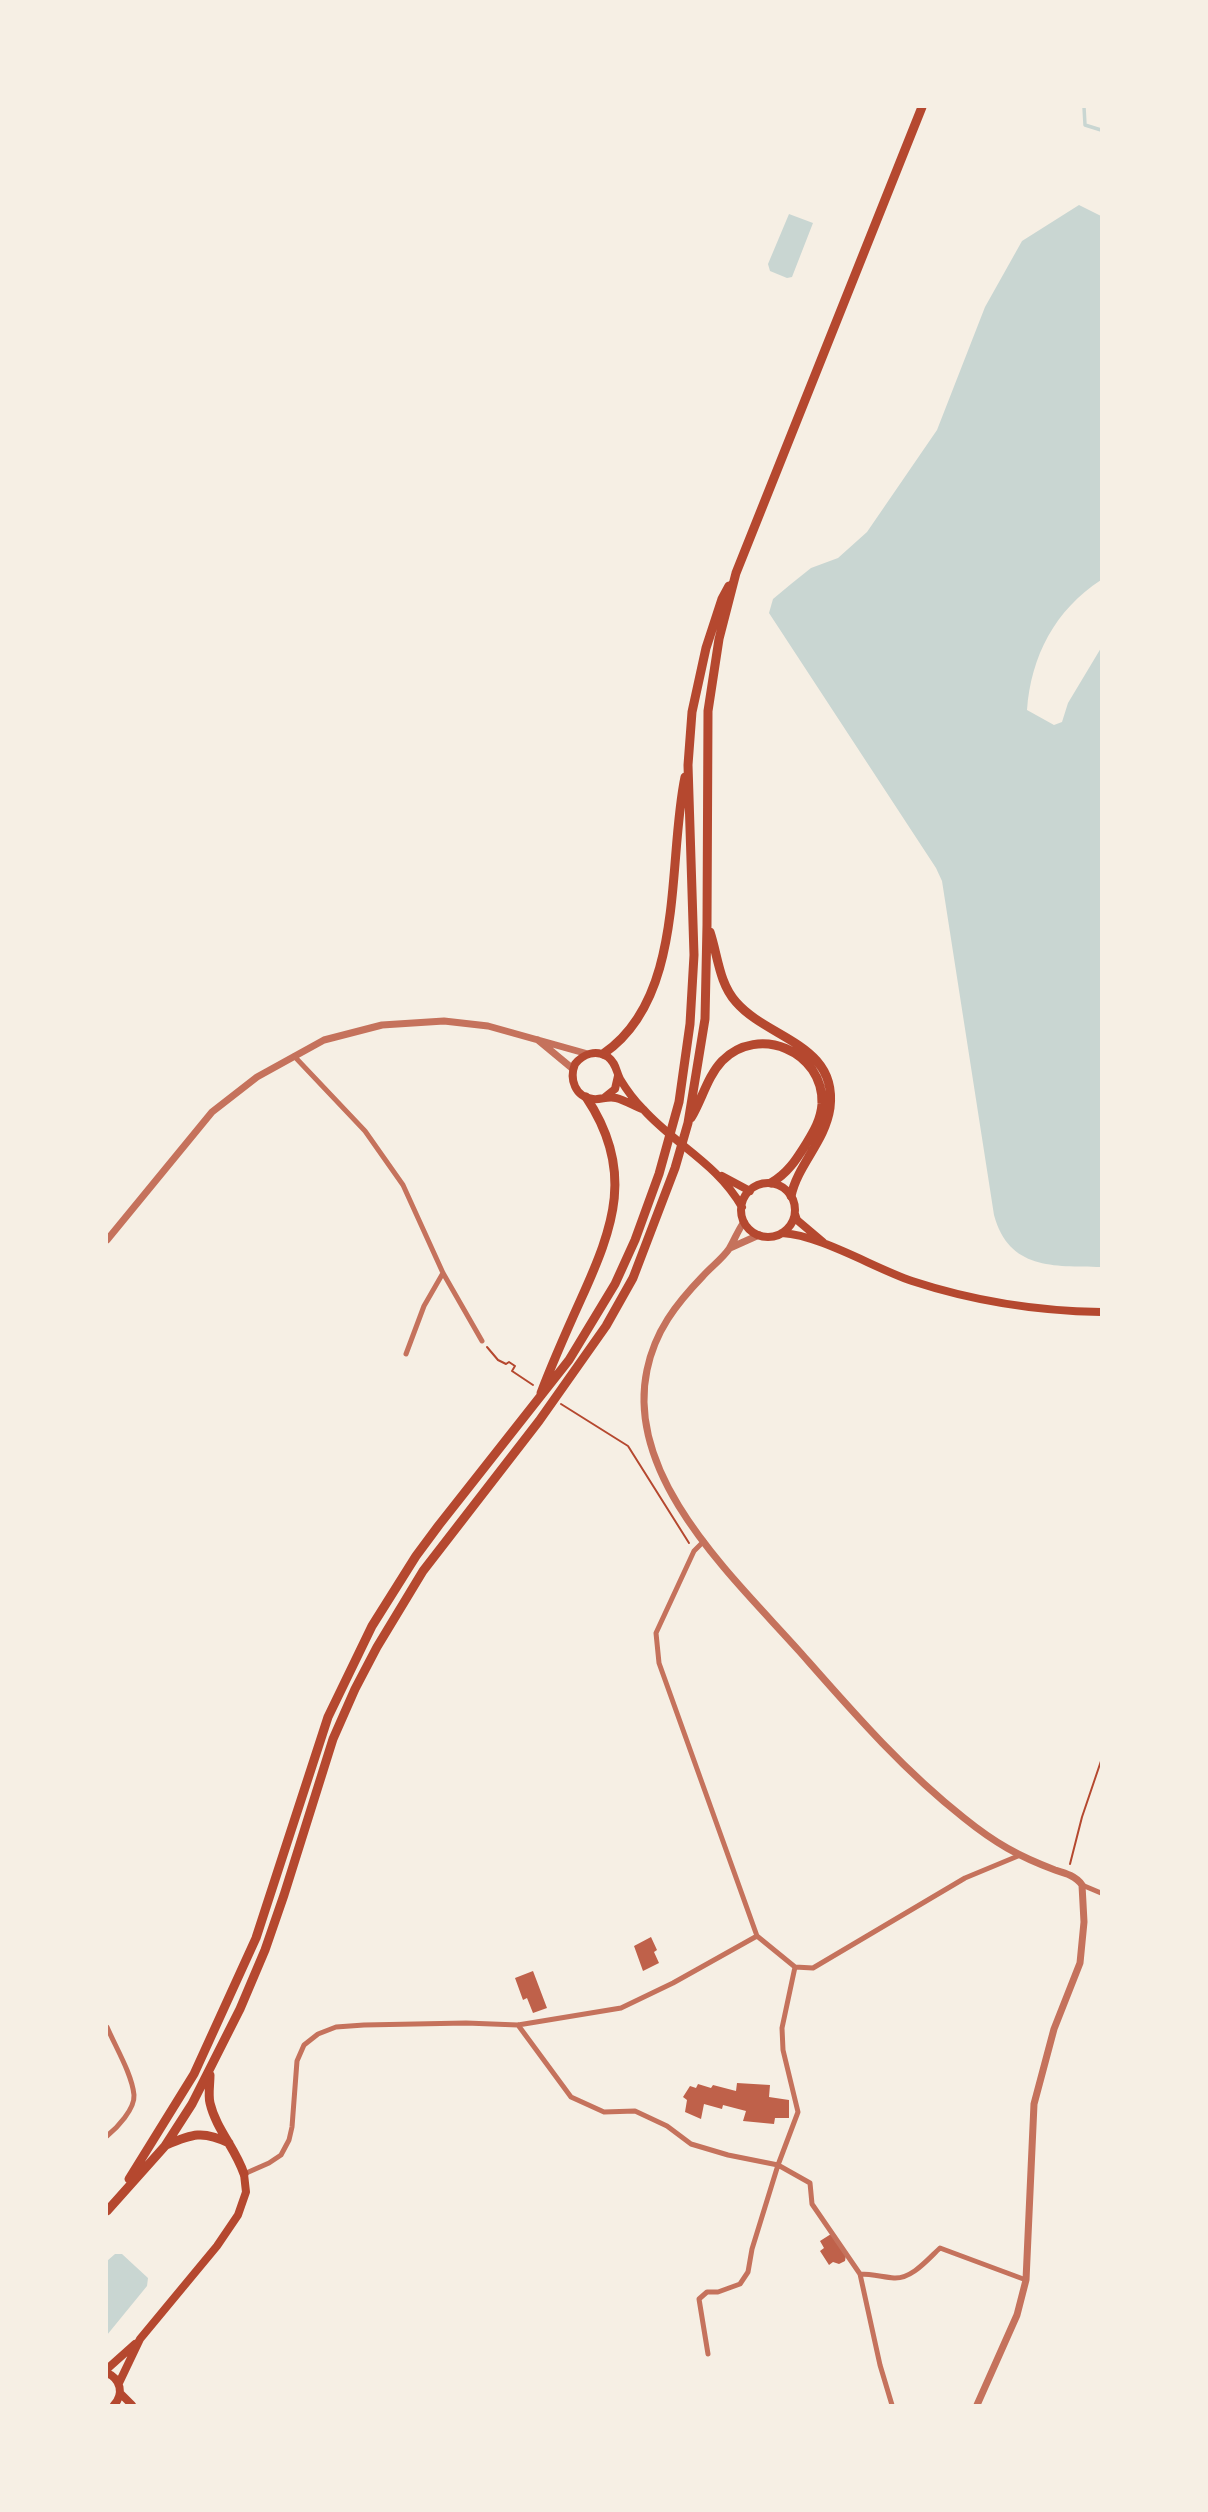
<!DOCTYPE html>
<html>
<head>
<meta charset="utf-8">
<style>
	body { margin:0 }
	#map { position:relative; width:1208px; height:2512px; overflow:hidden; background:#f6efe4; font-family:"Space Grotesk",sans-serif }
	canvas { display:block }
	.frame { position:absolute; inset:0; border:108px solid #f6efe4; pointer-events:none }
</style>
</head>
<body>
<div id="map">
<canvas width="1208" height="2512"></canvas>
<div class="frame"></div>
</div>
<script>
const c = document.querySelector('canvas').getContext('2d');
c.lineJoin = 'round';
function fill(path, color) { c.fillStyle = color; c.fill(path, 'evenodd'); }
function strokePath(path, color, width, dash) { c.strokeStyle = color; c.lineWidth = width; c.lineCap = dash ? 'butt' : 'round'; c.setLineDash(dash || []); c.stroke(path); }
const water = new Path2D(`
	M1079,205L1101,216V580C1055,610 1031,656 1027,710L1054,725L1062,722L1068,703L1101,648V1267C1053,1266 1009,1270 994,1215L942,881L936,868L769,613L773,599L791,584L811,568L838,558L867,532L937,430L985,307L1022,241Z
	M789,214L813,223L792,277L787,278L770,271L768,264Z
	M115,2254H122L148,2278L147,2286L107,2335V2261Z`);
const stream = new Path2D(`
	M1084,107L1085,125L1101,130`);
const building = new Path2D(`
	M651,1937L657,1950L654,1952L659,1963L643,1971L634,1946Z
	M533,1971L547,2008L533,2013L527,1998L523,2000L515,1978Z
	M737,2083L770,2085L769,2097L789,2100V2118H775L774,2124L743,2121L746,2111L723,2105L722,2109L704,2104L701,2119L685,2112L687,2100L683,2097L690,2086L696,2088L698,2084L711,2088L713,2085L736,2091Z
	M831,2234L846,2255L845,2261L839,2264L833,2262L829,2265L820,2251L824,2248L820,2241Z`);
const path = new Path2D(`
	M487,1347L498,1360L506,1364L509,1362L515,1366L512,1371L533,1385
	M561,1404L628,1446L689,1543
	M1070,1864L1082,1817L1101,1761`);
const minor = new Path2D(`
	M294,1056L365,1131L403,1185L443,1273L482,1341
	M406,1354L424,1306L443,1273
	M1082,1885L1101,1893
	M795,1967L813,1968L965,1878L1018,1856
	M518,2025L571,2097L604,2112L635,2111L667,2126L691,2144L728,2155L778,2165L810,2183L812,2204L860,2274L880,2365L892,2405
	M107,2027C115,2046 132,2074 134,2095C135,2109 117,2128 107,2136
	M244,2174L269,2163L281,2155L289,2140L292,2127L297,2061L304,2045L318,2034L336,2027L364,2025L466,2023L518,2025L621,2008L673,1983L757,1936L659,1663L656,1633L694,1551L704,1541
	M860,2274C872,2274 883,2277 894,2278C912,2279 928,2259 940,2248L1026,2280
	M708,2354L699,2299L707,2292H718L740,2284L748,2272L752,2249L778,2165L798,2112L783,2050L782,2028L795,1967L757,1936`);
const tertiary = new Path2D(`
	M538,1040L573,1069
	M744,1222C738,1230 734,1241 729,1249C722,1259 711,1267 703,1276C676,1304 655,1331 647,1370C624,1478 735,1579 800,1652C852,1711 902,1769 964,1818C995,1843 1018,1856 1055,1870C1065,1873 1076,1876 1082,1885L1084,1922L1080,1963L1054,2029L1034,2104L1026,2280L1017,2315L977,2405
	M107,1240L212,1112L257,1077L324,1040L382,1025L444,1021L488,1026L588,1054
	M730,1248L759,1235`);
const secondary = new Path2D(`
	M605,1097L615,1089L618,1076
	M642,1109C634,1106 625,1100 616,1098C607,1096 601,1100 593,1099C575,1097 569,1079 575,1064C583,1054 596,1049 608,1057C616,1063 616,1071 620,1079C626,1089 635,1101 643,1109C675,1145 717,1163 742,1207
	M722,1176L750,1191
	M741 1210a27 27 0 1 1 54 0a27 27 0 1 1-54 0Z
	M795,1214L797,1220L823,1242
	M782,1233C820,1235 874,1268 912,1281C973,1301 1037,1311 1101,1312
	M107,2369L135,2344
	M107,2373C121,2379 124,2394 114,2405
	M119,2383L140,2339L217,2246L238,2215L246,2192L244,2174
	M120,2393L132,2405`);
const trunk = new Path2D(`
	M710,932C718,956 719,983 736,1002C768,1039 838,1044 830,1108C825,1142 798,1164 791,1196
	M603,1054C686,998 667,862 685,777
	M691,1118C702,1100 707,1077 722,1061C758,1024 824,1051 822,1104C821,1119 814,1131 806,1144C796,1160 788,1173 771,1183
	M541,1393C553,1361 567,1330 581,1299C614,1226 635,1170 586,1097
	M210,2075C210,2084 208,2095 210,2103C216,2129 236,2149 244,2174
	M166,2145C192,2134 203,2130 229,2143
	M129,2179L194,2074L256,1938L328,1717L372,1626L416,1556L439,1525L569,1360L615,1284L635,1240L659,1174L679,1102L690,1024L694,955L688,765L692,712L706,648L722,599L729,586
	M107,2211L165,2146L192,2104L240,2009L265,1950L284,1895L333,1739L355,1689L377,1647L423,1571L539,1421L606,1326L633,1278L675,1168L688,1123L705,1019L707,925L708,711L719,639L736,573L922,107`);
fill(water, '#c9d6d2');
strokePath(stream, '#c9d6d2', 3.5);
fill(building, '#bf614a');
strokePath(path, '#b5482f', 2);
strokePath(minor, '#c5725c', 5);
strokePath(tertiary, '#c5725c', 7);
strokePath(secondary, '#b5482f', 8);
strokePath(trunk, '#b5482f', 9);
</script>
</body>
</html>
